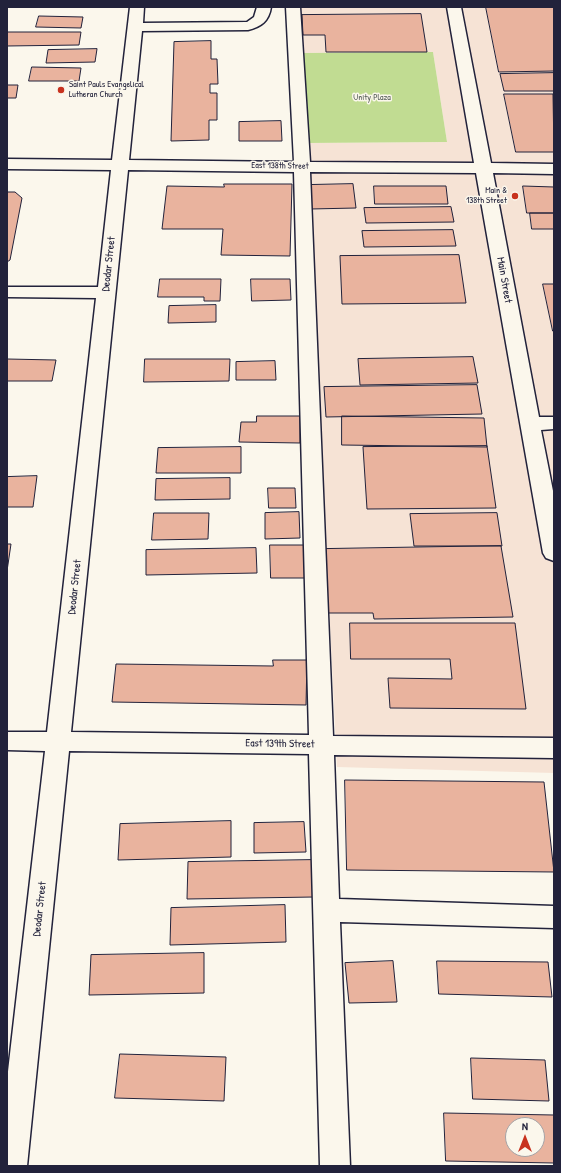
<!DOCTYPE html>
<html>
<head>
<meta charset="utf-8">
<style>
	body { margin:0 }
	#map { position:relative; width:561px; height:1173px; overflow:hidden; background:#fbf7ec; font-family:"Patrick Hand",sans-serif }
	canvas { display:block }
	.frame { position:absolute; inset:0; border:8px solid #22223b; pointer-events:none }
	.north { position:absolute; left:505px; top:1117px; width:40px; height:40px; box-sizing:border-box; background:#fbf7ec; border:1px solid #a4a2a5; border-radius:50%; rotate:0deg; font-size:11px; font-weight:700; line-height:16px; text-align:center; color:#22223b }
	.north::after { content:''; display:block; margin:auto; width:14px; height:18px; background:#c8321e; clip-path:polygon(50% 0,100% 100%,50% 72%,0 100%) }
</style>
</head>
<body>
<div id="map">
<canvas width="561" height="1173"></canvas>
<div class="frame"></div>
<div class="north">N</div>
</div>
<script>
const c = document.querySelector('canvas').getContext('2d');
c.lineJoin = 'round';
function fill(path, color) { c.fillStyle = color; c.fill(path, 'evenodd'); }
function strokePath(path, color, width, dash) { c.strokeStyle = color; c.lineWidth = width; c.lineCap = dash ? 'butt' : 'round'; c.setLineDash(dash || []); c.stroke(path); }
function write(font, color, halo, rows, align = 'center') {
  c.font = font + ' "Patrick Hand",sans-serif'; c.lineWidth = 3; c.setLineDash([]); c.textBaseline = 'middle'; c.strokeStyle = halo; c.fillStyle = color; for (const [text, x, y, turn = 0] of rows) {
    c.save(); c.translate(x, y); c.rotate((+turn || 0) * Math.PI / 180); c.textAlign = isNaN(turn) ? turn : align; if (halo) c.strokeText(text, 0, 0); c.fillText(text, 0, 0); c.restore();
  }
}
const built = new Path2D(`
	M299,7H554V773L337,767L306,143L447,142L433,52L302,53Z`);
const green = new Path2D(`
	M433,52L447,142L306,143L302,53Z`);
const building = new Path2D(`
	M486,7H554V71L499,72Z
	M421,14L427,52H326L325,35H303L302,15Z
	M39,16L83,17L81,28L36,27Z
	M7,32H81L79,45L7,46Z
	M211,41V59H217L218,84H210V93H217V120H209V140L171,141L174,42Z
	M97,49L95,62L46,63L48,50Z
	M32,67L81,68L79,81H29Z
	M554,73V91H504L500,74Z
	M7,85H18L16,98H7Z
	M504,94H553L554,152H516Z
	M281,121L282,141H239V122Z
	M224,184H292L290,256L221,255L223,229H162L167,186L224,187Z
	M353,184L356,208L310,209L308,185Z
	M374,186H446L448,204H375Z
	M523,186L554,187V213H527Z
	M7,192H15L22,198L10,260L7,262Z
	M451,207L454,222L366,223L364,208Z
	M530,213H554V229H532Z
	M453,230L456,246L364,247L362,231Z
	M459,255L466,303L342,304L340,256Z
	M160,279H221L220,301H204V297H158Z
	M251,279H290L291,300L252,301Z
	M543,284H554V331H553Z
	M216,305V322L168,323L169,306Z
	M473,357L478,383L360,385L358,359Z
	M7,359L56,360L52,381H7Z
	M145,359H230L229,381L144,382Z
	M275,361L276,380H236V362Z
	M477,385L482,414L326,417L324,387Z
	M257,416H300V443L239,442L241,422H256Z
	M342,416L484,418L487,447L342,445Z
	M487,446L496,508L367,509L363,447Z
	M241,447V473H156L158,448Z
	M37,476L33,507H7V477Z
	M230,478V499L155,500L156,479Z
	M268,488H295L296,508H269Z
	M299,512L300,538L265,539V513Z
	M154,513H209L208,539L152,540Z
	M497,513L502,546H414L410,514Z
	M7,544H11L7,571Z
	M270,545H304L305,578H271Z
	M501,546L513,617L374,619L373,613H328L325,549Z
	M256,548L257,573L146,575V550Z
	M350,623H515L526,709L390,708L388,678L452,679L450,659H351Z
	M273,660H307L306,705L112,702L116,664L273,666Z
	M345,780L544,782L554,872L347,870Z
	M231,821V857L118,860L120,824Z
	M304,822L306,852L254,853V823Z
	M312,860L314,897L187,899L188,862Z
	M285,905L286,942L170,945L171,908Z
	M204,953V993L89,995L91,955Z
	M393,961L397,1002L349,1003L345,963Z
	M437,961L548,962L552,997L439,994Z
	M120,1054L226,1057L224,1101L115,1098Z
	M471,1058L545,1060L549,1101L473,1099Z
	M444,1113L554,1115V1163L446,1161ZM513,1125H537V1149H513Z`);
const minor = new Path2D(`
	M130,7H144L143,23L247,22L254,17L257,7H271C269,21 261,27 248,30L142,31L129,160L294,162L286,7H300L310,162L474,163L447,7H461L491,163L554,164V174L493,173L539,417H554V429L541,430L554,496V561L546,558L543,553L476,173L310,172L333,736L554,738V758L334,755L339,899L554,906V928L340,922L350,1166H320L309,754L69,751L27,1166H7V1080L45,751L7,750V732H47L96,298L7,297V287H98L111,170L7,169V159L112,160ZM128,170L294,172L309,735L71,732Z`);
const markers = [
	[61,90,4,"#c8321e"],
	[515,196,4,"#c8321e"]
];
const farPoinames = [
	["Saint Pauls Evangelical",69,85],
	["Lutheran Church",69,95],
	["Main &",507,191,"right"],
	["138th Street",507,201,"right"]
];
const farParknames = [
	["Unity Plaza",372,98]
];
const farStreetnames = [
	["East 138th Street",280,166,1]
];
const streetNames = [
	["Deodar Street",109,264,-84],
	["Main Street",504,280,80],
	["Deodar Street",75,587,-84],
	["East 139th Street",280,744,1],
	["Deodar Street",40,909,-84]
];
fill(built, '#f6e3d5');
fill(green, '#c1dc92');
fill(building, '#e9b39e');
strokePath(building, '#22223b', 1);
strokePath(minor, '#22223b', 3);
fill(minor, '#fbf7ec');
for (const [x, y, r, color] of markers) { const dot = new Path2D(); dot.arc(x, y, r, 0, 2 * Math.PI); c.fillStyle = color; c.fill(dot); strokePath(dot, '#fbf7ec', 1.5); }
write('9px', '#22223b', '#fbf7ec', farPoinames, 'left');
write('9px', '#525a55', '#fbf7ec', farParknames);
write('9px', '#22223b', '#fbf7ec', farStreetnames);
write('11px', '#22223b', '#fbf7ec', streetNames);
</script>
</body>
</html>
